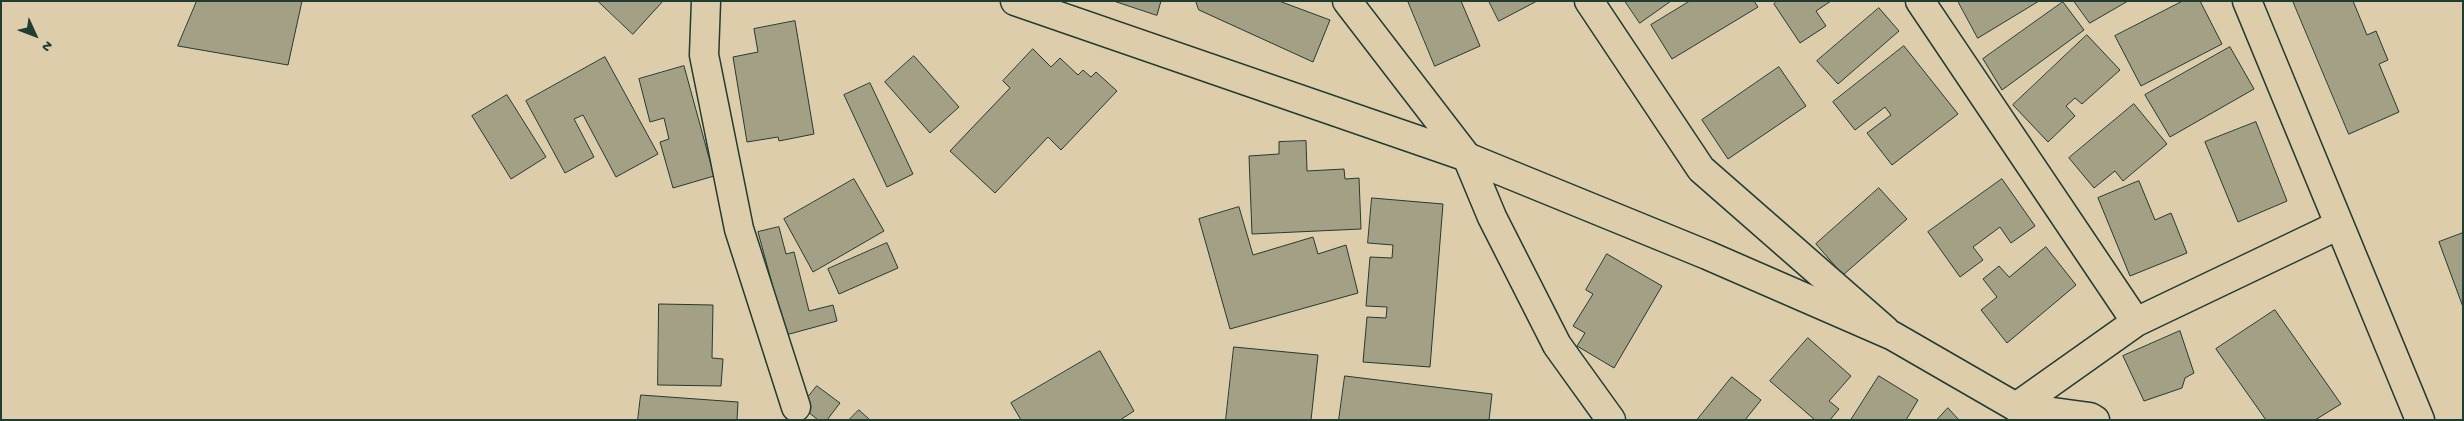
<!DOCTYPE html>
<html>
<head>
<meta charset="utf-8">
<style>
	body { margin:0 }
	#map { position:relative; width:2464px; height:421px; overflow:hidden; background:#decdaa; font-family:"Gochi Hand",sans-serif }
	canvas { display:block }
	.frame { position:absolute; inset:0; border:2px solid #1f3d34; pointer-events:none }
	.north { position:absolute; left:10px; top:10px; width:50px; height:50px; -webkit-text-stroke:4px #decdaa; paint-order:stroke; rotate:133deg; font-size:14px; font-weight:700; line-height:20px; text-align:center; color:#1f3d34 }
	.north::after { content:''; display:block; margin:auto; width:18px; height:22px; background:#1f3d34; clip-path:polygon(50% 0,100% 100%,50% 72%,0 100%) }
</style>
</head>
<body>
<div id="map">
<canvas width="2464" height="421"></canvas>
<div class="frame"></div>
<div class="north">N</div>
</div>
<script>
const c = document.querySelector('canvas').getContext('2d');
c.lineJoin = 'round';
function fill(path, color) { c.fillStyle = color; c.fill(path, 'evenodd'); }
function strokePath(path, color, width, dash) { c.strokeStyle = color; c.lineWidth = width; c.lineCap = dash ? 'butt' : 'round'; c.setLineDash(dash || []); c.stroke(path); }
const building = new Path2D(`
	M197,1H302L288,65L178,46Z
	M598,1H663L633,34Z
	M1114,1H1161L1157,15Z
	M1196,1H1279L1330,20L1313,62L1199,10Z
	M1408,1H1461L1480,46L1435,66Z
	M1489,1H1537L1499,21Z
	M1625,1H1671L1640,23Z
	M1690,1H1754L1758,7L1672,59L1651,25Z
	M1777,1H1831L1816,11L1826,26L1800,43L1774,4Z
	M1958,1H2039L1978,38Z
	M2074,1H2128L2090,23Z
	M2183,1H2200L2222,44L2141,86L2115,36Z
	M2293,1H2353L2367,35L2376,31L2388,60L2379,64L2399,112L2349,134Z
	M2063,2L2084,30L2002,90L1983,59Z
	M1879,8L1899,31L1838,84L1817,61Z
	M795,21L814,134L779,141L778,137L747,142L733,57L758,52L754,29Z
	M2087,35L2120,70L2082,104L2075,98L2066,106L2075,116L2048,142L2013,105Z
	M1904,46L1958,114L1892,165L1867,133L1891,115L1885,107L1855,130L1833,102Z
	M2230,47L2254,89L2170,137L2145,95Z
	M1033,49L1051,67L1060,58L1078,75L1083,70L1091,77L1096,72L1117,91L1061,150L1048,137L995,193L950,151L1010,88L1003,81Z
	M914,56L959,107L930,133L885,82Z
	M605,57L658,154L616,177L583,115L574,119L594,157L565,173L526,101Z
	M684,66L714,176L673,188L660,142L669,139L664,118L650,122L639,79Z
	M1779,67L1806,106L1728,159L1702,120Z
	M870,83L913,174L887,187L844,95Z
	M507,95L546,157L511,179L472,116Z
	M2134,104L2167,144L2123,181L2115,171L2094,188L2069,158Z
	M2256,122L2287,201L2238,222L2205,142Z
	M1306,141L1307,171L1344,169L1345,179L1359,178L1361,229L1252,234L1249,156L1279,154V142Z
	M854,179L884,231L813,272L784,219Z
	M2002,179L2035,226L2011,243L2000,227L1973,247L1983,260L1960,277L1928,232Z
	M2139,181L2155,220L2171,213L2187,253L2130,276L2098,198Z
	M1879,188L1907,219L1843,275L1816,244Z
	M1372,198L1443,204L1430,367L1363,362L1367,317L1386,318L1387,307L1366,306L1370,257L1392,258L1393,245L1368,243Z
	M1239,207L1253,255L1313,237L1318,254L1346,245L1358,293L1230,329L1199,219Z
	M779,227L786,254L794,252L809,311L833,305L837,321L786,335L758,232Z
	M2463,233V307L2439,242Z
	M887,243L898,268L839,294L828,269Z
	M2046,247L2076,285L2007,343L1981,310L1997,297L1983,279L1999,266L2009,277Z
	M1607,254L1662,286L1614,368L1577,346L1585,333L1573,326L1593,294L1586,290Z
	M659,304L713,305L712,358L723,359L721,386L658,385Z
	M2275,310L2341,404L2315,420H2266L2216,349Z
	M2180,331L2194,373L2185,378L2182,388L2144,401L2123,356Z
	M1808,338L1851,376L1829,401L1839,409L1830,420H1815L1770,381Z
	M1234,347L1318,355L1311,420H1226Z
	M1100,351L1134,411L1120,420H1021L1011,403Z
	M1345,376L1492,394L1489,420H1339Z
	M1879,376L1918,400L1906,420H1851Z
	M1732,377L1761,400L1745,420H1697Z
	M817,386L840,403L827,420H818L801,406Z
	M641,395L738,402L737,420H638Z
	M1948,408L1959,420H1937Z
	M859,410L870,420H849Z`);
const street = new Path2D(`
	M706,1L704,55L739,229L796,407
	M1347,1L1467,157L1492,217L1557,345L1611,420
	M1589,1L1701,169L1885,330
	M1920,1L2136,322
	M2247,1L2420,420
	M2016,407L2136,322L2339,225`);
const secondary = new Path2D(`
	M1015,1L1467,157L1707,255L1893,336L2016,407L2090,417L2095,420`);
fill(building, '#a3a085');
strokePath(building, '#1f3d34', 1);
strokePath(street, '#1f3d34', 31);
strokePath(secondary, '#1f3d34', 31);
strokePath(street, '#decdaa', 28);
strokePath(secondary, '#decdaa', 28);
</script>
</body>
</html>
